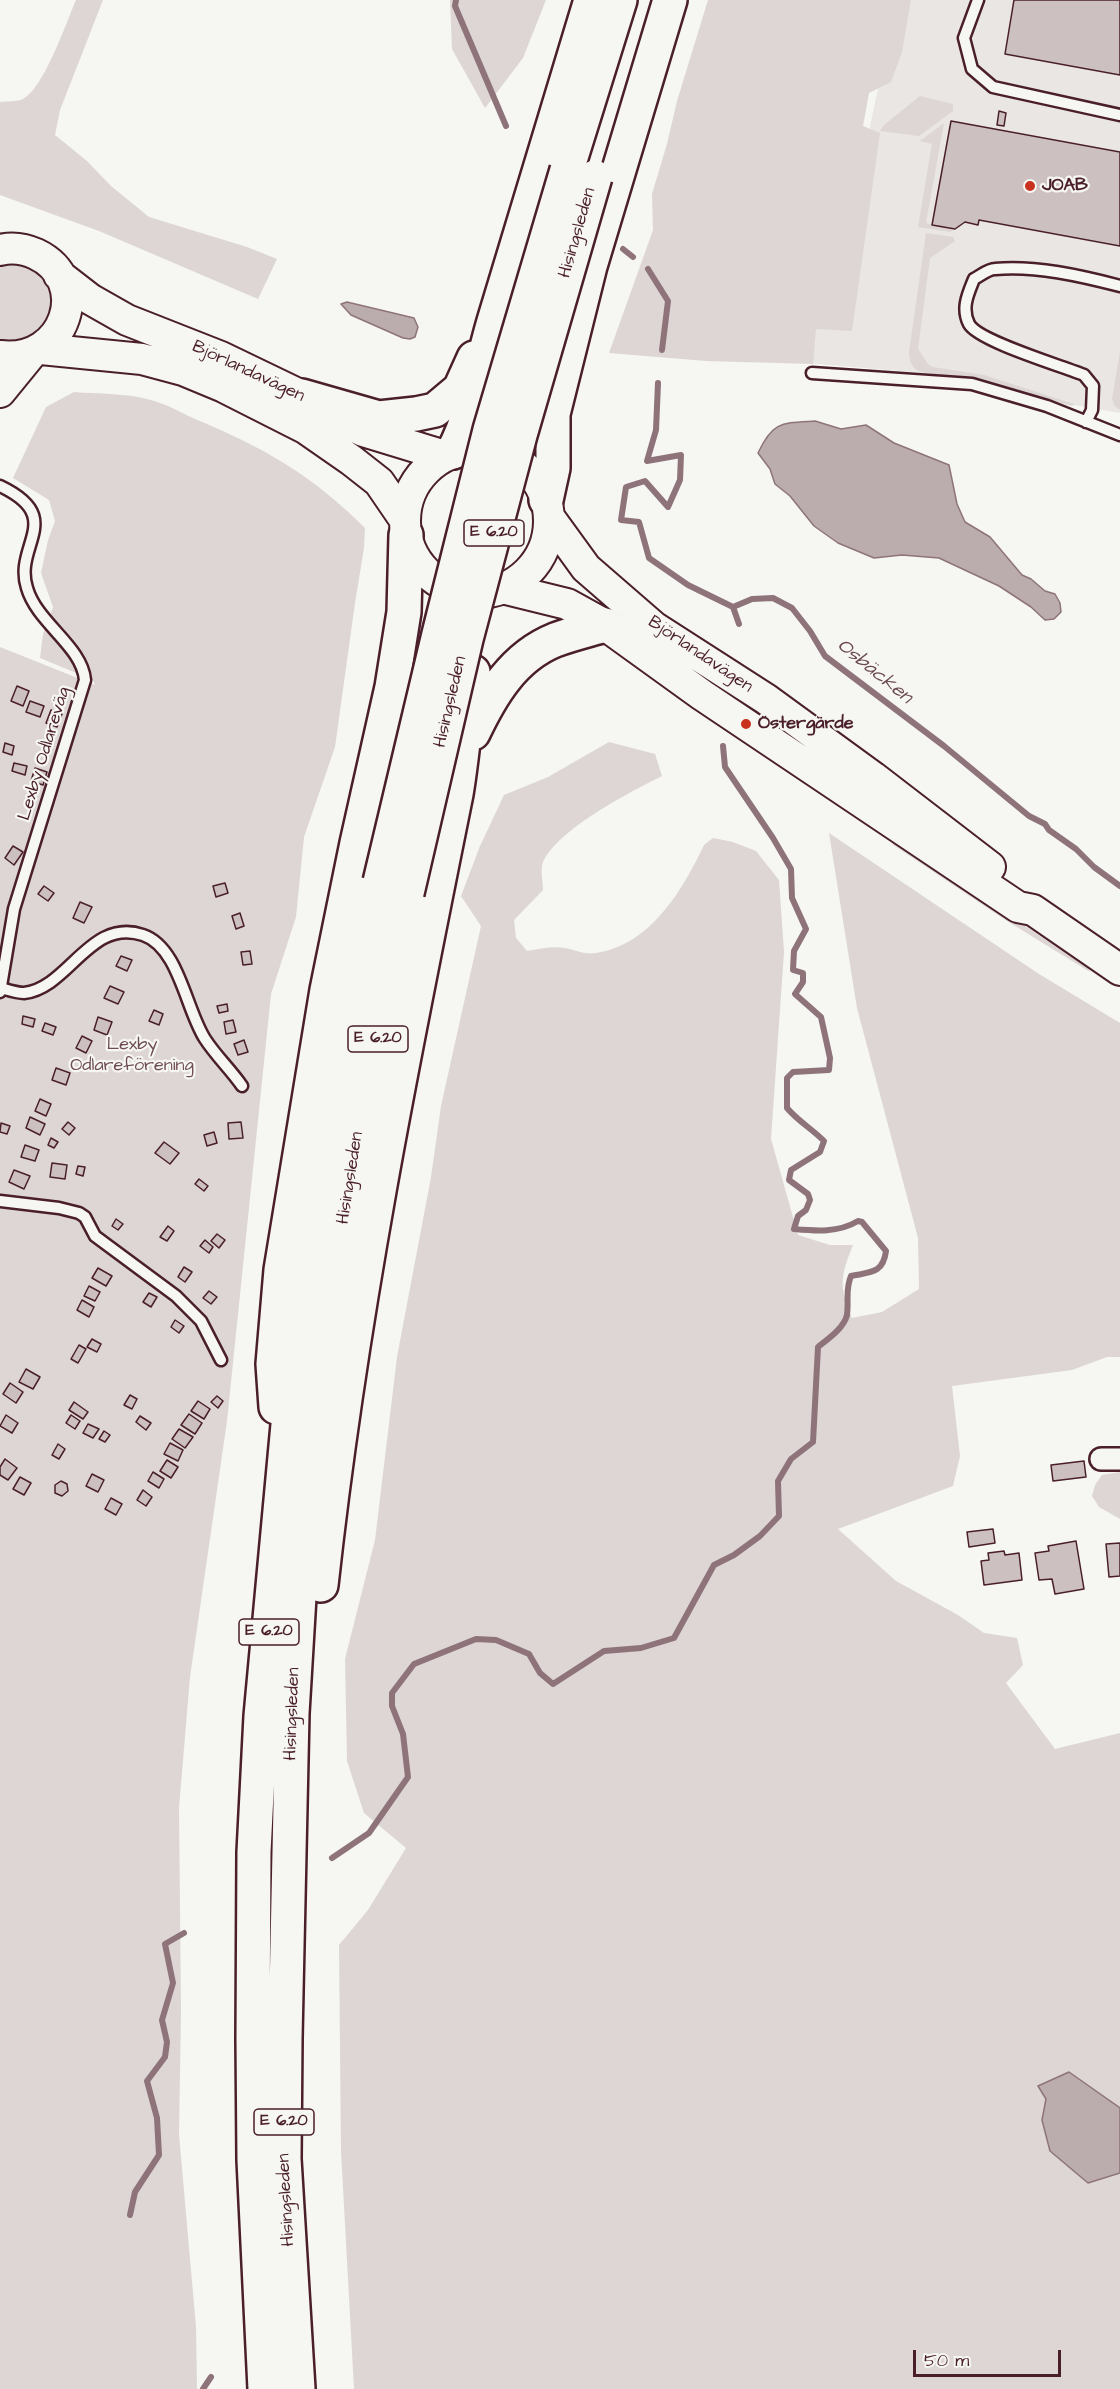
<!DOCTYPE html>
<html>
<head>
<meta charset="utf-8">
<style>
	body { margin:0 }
	#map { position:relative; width:1120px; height:2389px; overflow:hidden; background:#f6f6f2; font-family:"Architects Daughter",sans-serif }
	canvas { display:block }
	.scale { position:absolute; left:913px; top:2350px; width:148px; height:27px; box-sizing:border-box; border:3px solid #4a1f2b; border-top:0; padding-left:8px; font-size:18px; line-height:21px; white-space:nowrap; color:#4a1f2b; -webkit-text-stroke:4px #f6f6f2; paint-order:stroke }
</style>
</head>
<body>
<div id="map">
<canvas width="1120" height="2389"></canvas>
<div class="scale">50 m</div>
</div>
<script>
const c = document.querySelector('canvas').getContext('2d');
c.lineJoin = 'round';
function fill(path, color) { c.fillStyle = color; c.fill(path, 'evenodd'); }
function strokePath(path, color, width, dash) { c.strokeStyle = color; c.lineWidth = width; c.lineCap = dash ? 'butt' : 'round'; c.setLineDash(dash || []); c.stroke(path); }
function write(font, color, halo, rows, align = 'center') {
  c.font = font + ' "Architects Daughter",sans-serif'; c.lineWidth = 4.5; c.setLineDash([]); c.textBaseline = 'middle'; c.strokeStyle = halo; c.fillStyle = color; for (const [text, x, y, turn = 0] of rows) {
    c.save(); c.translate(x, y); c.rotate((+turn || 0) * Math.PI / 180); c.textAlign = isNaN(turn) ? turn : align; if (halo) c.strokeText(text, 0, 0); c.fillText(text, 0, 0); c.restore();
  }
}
const built = new Path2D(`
	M897,0H1120V413L1063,403L974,377L806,363L869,131Z`);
const green = new Path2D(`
	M76,0H103L60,110L55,135L87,161L111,186L149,217L247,247L277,259L258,299L99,231L0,195V102C7,101 17,102 23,99C44,88 66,23 76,0Z
	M450,0H546L523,58L485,108L452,49Z
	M708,0H911L902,52L891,82L869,93L863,126L880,133L852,331L816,329L813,364L706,361L609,353L653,230L652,194L667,144L677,101Z
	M920,96L953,104V111L919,136L880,131L884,125Z
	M944,123L926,223L953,230L950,232L918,227L932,144L920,141Z
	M926,233L953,237L955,241L930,258L918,349L928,364L933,367L984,375L1074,404L1072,406L977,381L921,372C912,369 909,361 909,352Z
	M0,260L33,264L52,286L54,314L38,338L0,345Z
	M1120,352V410L1115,406L1112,399Z
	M74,392C99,394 127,393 151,400C166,404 180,412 193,418C263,447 312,475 365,528L364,548L355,603L335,747L304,837L296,917L271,994L227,1421L190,1677L179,1808L181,2010L179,2134L196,2327L197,2389H0V647L95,685L93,680L40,658L43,634L53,607L41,573L48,540L55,521L49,500L13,478L46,407Z
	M609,742L655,754L662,776C630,792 558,829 543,862C540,869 543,882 543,890L514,920L516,938L527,951C539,949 553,946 565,948C576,950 584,955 596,953C651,945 683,889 704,845L713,838L733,842L756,851L779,880L784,952L771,1139L798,1235L830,1245H853C840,1277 839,1287 852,1318L882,1312L919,1289L918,1238L857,1008L829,833L1039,974L1120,1023V1357H1107L1072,1370L952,1386L960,1456L953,1486L838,1529L896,1581L958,1615L984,1633L1017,1638L1023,1665L1006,1683L1055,1749L1120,1733V2108L1069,2072L1047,2099L1042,2120L1088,2183L1120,2173V2389H354L341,2151L339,1945L368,1910L406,1848L364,1813L347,1761L345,1659L375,1540L397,1357L431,1177L441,1106L481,926L461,896L480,846L504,795L548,777Z
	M896,841L1087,967L1090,972L1007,921L892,844Z
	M1120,1472V1519L1099,1507L1092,1496L1095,1485L1102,1475Z`);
const water = new Path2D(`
	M347,302L414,318L418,327L415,337L410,339L403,338L351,315L341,304Z
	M815,421L841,429L866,425L894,443L949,465L957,504L965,522L990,537L1022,575L1031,579L1045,591L1055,594L1060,603L1061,612L1054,619L1045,620L1031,607L999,586L939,558L902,555L874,558L838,543L814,526L790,496L775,484L770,469L758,453C773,421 782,423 815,421Z
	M1069,2072L1120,2108V2173L1088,2183L1050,2151L1042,2120L1046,2099L1038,2086Z`);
const stream = new Path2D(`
	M456,0L455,6L506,126
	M623,249L633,257
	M648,269L668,301L662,350
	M658,383L656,430L647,461L681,455L680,480L668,507L645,481L626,487L621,520L639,522L649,558L688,585L733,607L752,599L773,598L792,608L810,631L825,656L944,746L1029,816L1045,824L1049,830L1076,849L1094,867L1120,886
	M733,607L739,624
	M332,1858L369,1833L408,1777L403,1734L392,1706V1693L414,1664L476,1639L496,1640L529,1654L540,1673L553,1684L604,1651L641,1648L674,1638L714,1565L734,1555L760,1536L779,1516L778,1481L791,1459L813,1442L818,1347C828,1339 844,1328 847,1315C849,1301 845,1290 851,1276C870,1272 883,1274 886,1251L862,1222L858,1221C838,1233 816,1231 794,1229L798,1216L806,1210L810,1200L808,1194L789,1180L791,1170L820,1152L824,1141C812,1129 798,1121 787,1108V1078L793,1072L829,1070L830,1058L821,1017L795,994L803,982V973L793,970L794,951L806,929L792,898L791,869L773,838L725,767L723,746
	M130,2215L135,2192L159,2155L157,2118L147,2081L165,2057L167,2042L162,2020L173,1983L165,1944L184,1933
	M203,2389L211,2377`);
const building = new Path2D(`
	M1014,0H1120V75L1005,54Z
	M999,111L1006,113L1004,126L997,125Z
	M951,121L1120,152V246L979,220L978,225L965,222L955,229L932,225Z
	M17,686L29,691L23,706L11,701Z
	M30,701L44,706L40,717L26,712Z
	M51,710L62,714L57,727L46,723Z
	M5,743L14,746L12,755L3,752Z
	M14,763L27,766L25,775L12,771Z
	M35,768L47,772L43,785L31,781Z
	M13,846L23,852L14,865L5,858Z
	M225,883L228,893L216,897L213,886Z
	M44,886L54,893L48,901L38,894Z
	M80,902L92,907L84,923L73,918Z
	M240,913L244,926L236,929L232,916Z
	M250,951L252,964L243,965L241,952Z
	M121,956L132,960L127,971L116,966Z
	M110,986L124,992L118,1004L104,998Z
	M227,1004L228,1011L219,1013L217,1006Z
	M154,1010L163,1014L159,1025L149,1021Z
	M23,1016L35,1019L33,1027L22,1024Z
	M98,1017L112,1022L107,1035L94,1030Z
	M233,1020L236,1032L226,1034L224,1022Z
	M45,1023L56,1027L53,1035L42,1031Z
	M82,1036L92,1041L86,1053L76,1048Z
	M244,1040L248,1052L238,1055L234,1044Z
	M56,1068L70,1073L66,1085L52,1080Z
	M40,1099L51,1104L46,1116L35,1111Z
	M30,1117L45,1124L40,1135L26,1128Z
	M68,1122L75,1128L69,1135L62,1129Z
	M241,1122L243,1138L229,1139L228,1123Z
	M1,1123L10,1126L7,1134L0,1132Z
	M214,1132L217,1143L207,1146L204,1135Z
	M51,1138L58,1142L54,1148L48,1145Z
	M164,1142L179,1153L170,1164L155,1153Z
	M25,1145L39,1150L35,1161L21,1157Z
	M52,1163L67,1165L65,1179L50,1177Z
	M78,1166L85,1167L83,1176L76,1174Z
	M14,1170L30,1176L24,1189L9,1182Z
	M199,1179L208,1186L204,1191L195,1184Z
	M116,1219L123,1224L118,1230L112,1226Z
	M168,1226L174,1231L167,1241L160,1237Z
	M217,1234L225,1240L219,1248L211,1241Z
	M205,1240L213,1247L209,1253L200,1246Z
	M184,1267L192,1272L185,1282L178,1277Z
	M98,1268L112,1276L106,1286L92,1278Z
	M89,1286L100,1292L95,1301L84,1296Z
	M209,1291L217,1297L211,1304L203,1298Z
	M149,1293L157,1297L151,1307L143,1302Z
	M82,1300L94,1307L89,1317L77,1310Z
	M175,1320L184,1326L179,1333L171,1327Z
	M92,1339L101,1344L97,1352L87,1347Z
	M79,1345L86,1349L78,1363L71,1359Z
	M26,1369L40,1377L33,1389L19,1382Z
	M10,1383L23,1392L16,1403L3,1394Z
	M130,1395L137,1399L132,1409L124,1405Z
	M217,1396L223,1401L218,1408L211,1402Z
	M198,1401L210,1409L204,1419L191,1411Z
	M74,1402L88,1412L83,1419L69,1410Z
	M189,1414L202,1423L195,1434L181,1425Z
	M6,1415L18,1423L12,1433L0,1426Z
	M71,1415L80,1421L75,1429L66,1423Z
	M140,1416L151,1423L146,1430L136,1422Z
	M88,1424L99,1429L93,1438L83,1433Z
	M179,1429L193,1437L185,1448L172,1439Z
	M104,1431L110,1435L105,1442L99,1439Z
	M170,1443L183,1450L178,1461L164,1454Z
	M58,1444L65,1449L59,1459L52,1455Z
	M5,1459L17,1468L8,1480L0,1475V1467Z
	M167,1460L178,1467L171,1478L160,1471Z
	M1084,1461L1086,1477L1053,1481L1051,1465Z
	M153,1472L164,1479L159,1488L148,1481Z
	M92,1474L104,1480L98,1492L86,1486Z
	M20,1477L31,1483L24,1495L13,1489Z
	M61,1481L67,1484L68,1491L62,1496L55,1493V1485Z
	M143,1490L152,1497L146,1506L137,1500Z
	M111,1498L122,1504L116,1515L105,1509Z
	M993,1529L995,1543L969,1547L967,1532Z
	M1076,1541L1084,1589L1055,1594L1052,1579L1039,1580L1035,1553L1049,1551L1048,1546Z
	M1120,1543V1576L1109,1577L1106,1544Z
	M1004,1551L1005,1555L1019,1553L1022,1580L984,1585L981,1561L989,1560L988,1553Z`);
const lane = new Path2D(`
	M978,0L964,38L972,69L993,87L1120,115
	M812,373L972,384L1047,406L1120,435
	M1086,422L1092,410L1093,386L1084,375C1062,366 978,341 969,324C961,308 968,294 974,279C980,276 988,269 995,269C1034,265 1082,276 1120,286
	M0,486C67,518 13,545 27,588C37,623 82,646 85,680L14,909L0,992
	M1,988C8,990 17,993 24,993C69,988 90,917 143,935C179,947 186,1010 205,1039C216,1056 231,1070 242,1086
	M0,1201L59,1208L79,1213L85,1217L95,1236L176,1296L201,1321L221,1360`);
const street = new Path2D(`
	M1101,1459H1120`);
const secondary = new Path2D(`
	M0,250C12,247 25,249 36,254C93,281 66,364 0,356
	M59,275L90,299L127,320L221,357L302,396L336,418L363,431L445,456
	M41,349L142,359L183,370L224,387L305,428L351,460L379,482L405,520
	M0,392L31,354
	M405 521a72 72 0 1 1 144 0a72 72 0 1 1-144 0Z
	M549,517L586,568L654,627L766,699L873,777L990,867
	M502,588L567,604L605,625L702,695L1018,907L1033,910L1120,970`);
const highway = new Path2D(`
	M567,170L620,0
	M302,396L379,418L416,414L435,410L460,389L474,358
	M453,452C475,410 481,364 495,318C528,212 560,106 591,0
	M546,500L553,468V414L590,266L670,0
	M473,733C491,695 513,657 555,640C571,634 588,630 605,625
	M276,1407L273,1364L281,1270L327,990L357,843L392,687L404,612L406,535
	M321,1585C350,1319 403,1056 456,794C463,753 465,712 473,672
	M265,2389L254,2160L253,2038L254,1852L261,1716L290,1403L336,1115L380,882
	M298,2389L284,2159L285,2038L292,1713L305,1497L315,1410L360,1125L407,893`);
const highwayBridge = new Path2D(`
	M380,882L439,634L490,430L567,170
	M407,893L466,639L520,435L595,177`);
const markers = [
	[1030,186,6,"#c8321e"],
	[746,724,6,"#c8321e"]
];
const shields = [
	[494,533,60],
	[378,1039,60],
	[269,1632,60],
	[284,2122,60]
];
const shieldNames = [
	["E 6.20",494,533],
	["E 6.20",378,1039],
	["E 6.20",269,1632],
	["E 6.20",284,2122]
];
const poiNames = [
	["JOAB",1042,186],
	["Östergärde",758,724]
];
const streetNames = [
	["Hisingsleden",578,233,-74],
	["Björlandavägen",248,372,25],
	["Björlandavägen",700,655,34],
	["Hisingsleden",451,702,-77],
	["Lexby Odlareväg",45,754,-73],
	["Hisingsleden",351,1178,-81],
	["Hisingsleden",293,1714,-88],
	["Hisingsleden",287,2200,-93]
];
const parkNames = [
	["Lexby",132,1045],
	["Odlareförening",132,1066]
];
const waterNames = [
	["Osbäcken",874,672,39]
];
fill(built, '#e9e6e3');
fill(green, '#ddd6d5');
fill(water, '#bbadae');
strokePath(water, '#8e747a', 1.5);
strokePath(stream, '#8e747a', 6);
fill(building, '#ccc1c0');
strokePath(building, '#4a1f2b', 1.5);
strokePath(lane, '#4a1f2b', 15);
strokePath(street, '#4a1f2b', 26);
strokePath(secondary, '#4a1f2b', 34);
strokePath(highway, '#4a1f2b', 38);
strokePath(lane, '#f6f6f2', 10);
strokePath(street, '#f6f6f2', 21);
strokePath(secondary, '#f6f6f2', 30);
strokePath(highway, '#f6f6f2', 33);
strokePath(highwayBridge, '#4a1f2b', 38, []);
strokePath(highwayBridge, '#f6f6f2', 33);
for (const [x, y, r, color] of markers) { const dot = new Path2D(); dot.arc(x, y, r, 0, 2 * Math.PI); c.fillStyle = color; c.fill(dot); strokePath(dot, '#f6f6f2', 2); }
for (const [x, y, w] of shields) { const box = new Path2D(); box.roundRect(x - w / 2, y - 13, w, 26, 4.5); c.fillStyle = '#f6f6f2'; c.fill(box); strokePath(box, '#4a1f2b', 1.5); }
write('bold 16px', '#4a1f2b', null, shieldNames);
write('bold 18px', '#4a1f2b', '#f6f6f2', poiNames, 'left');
write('18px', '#4a1f2b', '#f6f6f2', streetNames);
write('18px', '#6f4d56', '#f6f6f2', parkNames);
write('italic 20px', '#6c4a52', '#f6f6f2', waterNames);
</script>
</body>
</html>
